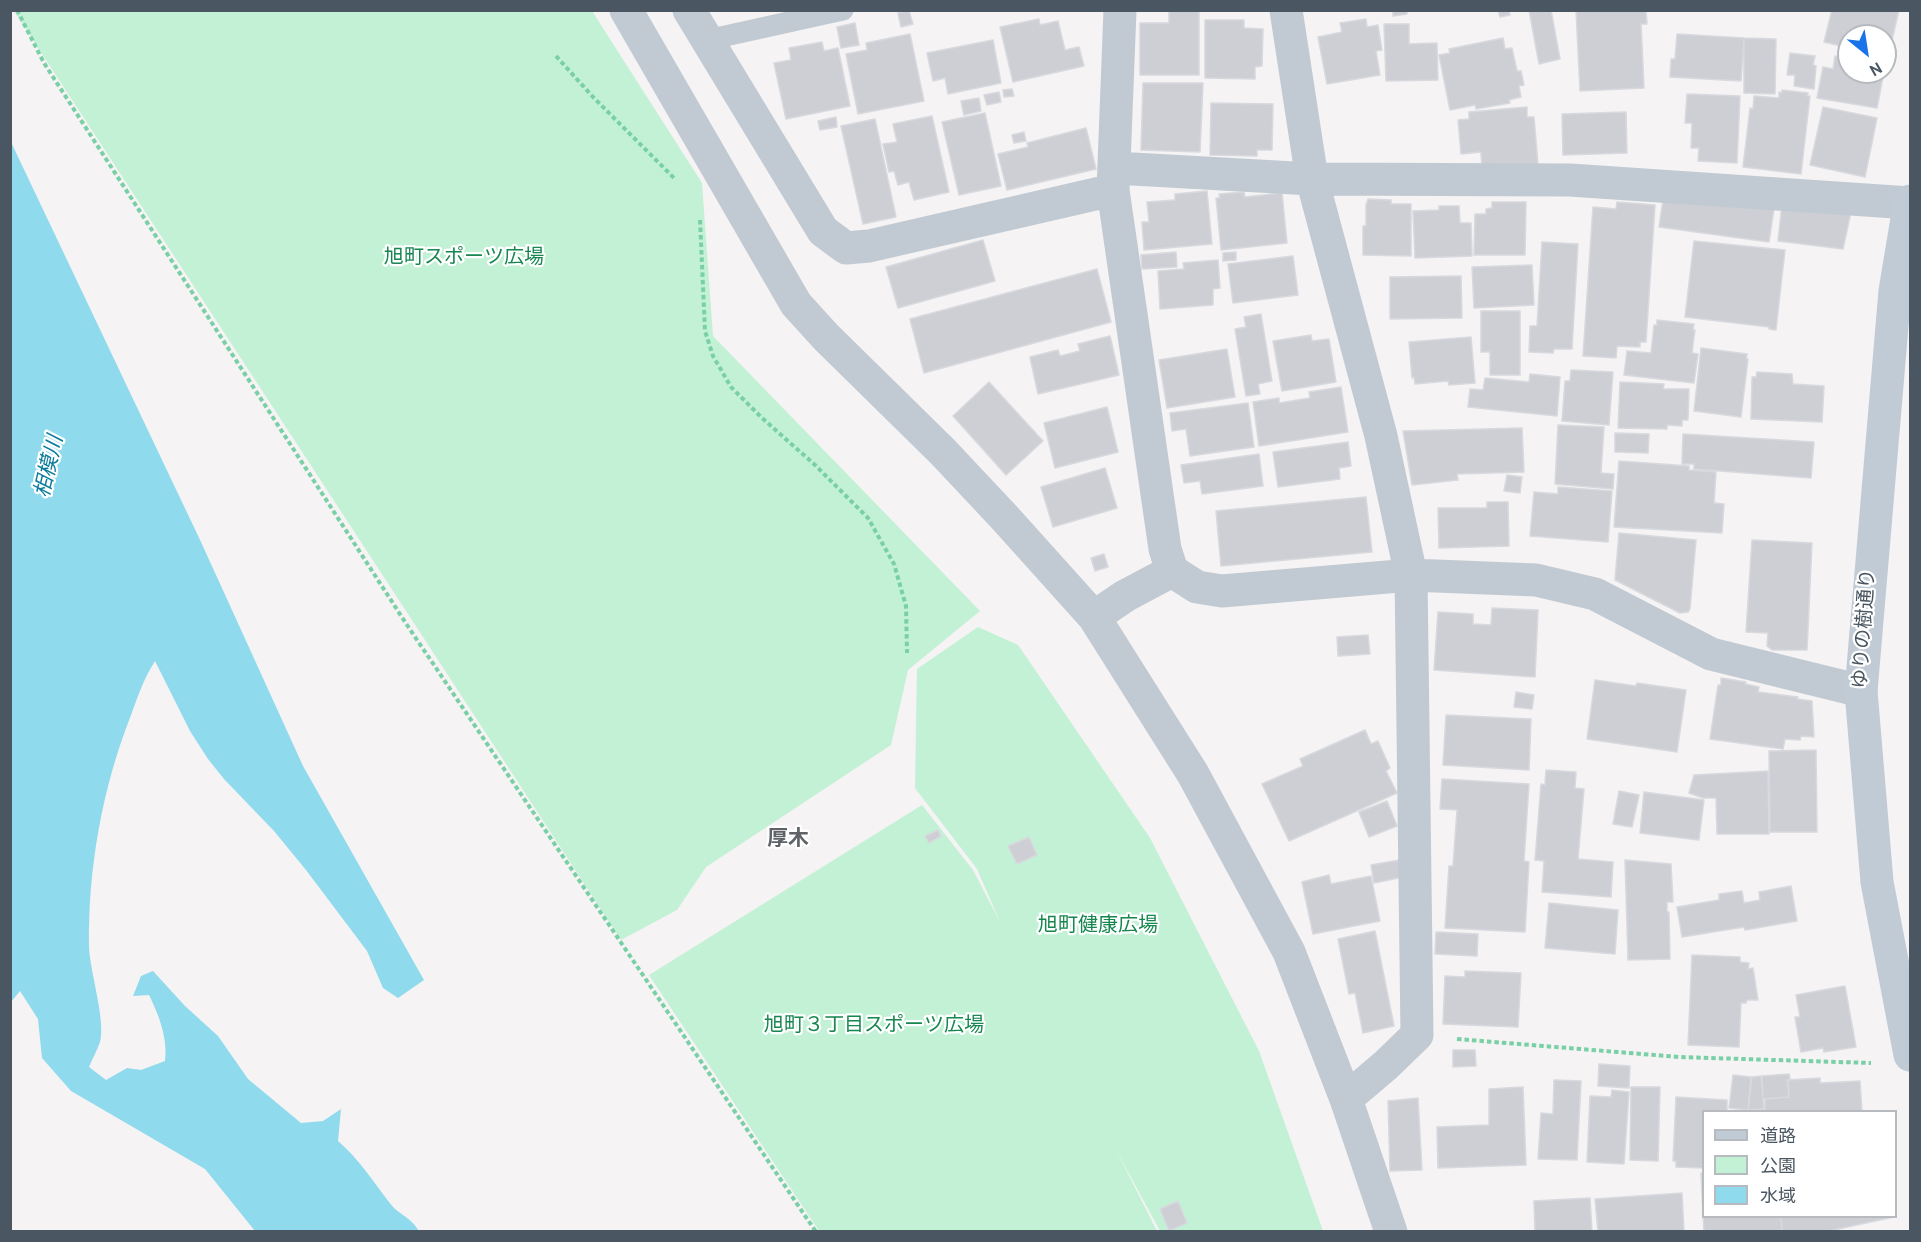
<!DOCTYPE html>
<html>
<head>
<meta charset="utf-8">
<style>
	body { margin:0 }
	#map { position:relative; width:1921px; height:1242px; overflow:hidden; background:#f5f3f3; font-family:Overpass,"Noto Sans JP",sans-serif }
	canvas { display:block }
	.frame { position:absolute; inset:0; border:12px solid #4a5661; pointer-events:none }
	.legend { position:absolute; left:1702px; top:1110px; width:195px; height:108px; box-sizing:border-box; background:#fff; border:2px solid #b7bbc0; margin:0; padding:8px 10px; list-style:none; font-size:18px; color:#4a5661 }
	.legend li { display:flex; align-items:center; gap:12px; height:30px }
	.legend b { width:30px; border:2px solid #b7bbc0 }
	.north { position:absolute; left:1837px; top:24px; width:60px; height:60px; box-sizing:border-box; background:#fff; border:2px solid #b7bbc0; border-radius:50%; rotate:150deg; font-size:16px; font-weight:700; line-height:24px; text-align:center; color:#4a5661 }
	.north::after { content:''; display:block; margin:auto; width:21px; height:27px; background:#1a73e8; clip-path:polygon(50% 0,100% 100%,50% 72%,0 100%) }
</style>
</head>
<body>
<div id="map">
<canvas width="1921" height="1242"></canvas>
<div class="frame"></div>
<ul class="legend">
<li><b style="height:8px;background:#c1cbd6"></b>道路</li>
<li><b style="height:16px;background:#c3f1d5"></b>公園</li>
<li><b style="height:16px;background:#90daee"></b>水域</li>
</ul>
<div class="north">N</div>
</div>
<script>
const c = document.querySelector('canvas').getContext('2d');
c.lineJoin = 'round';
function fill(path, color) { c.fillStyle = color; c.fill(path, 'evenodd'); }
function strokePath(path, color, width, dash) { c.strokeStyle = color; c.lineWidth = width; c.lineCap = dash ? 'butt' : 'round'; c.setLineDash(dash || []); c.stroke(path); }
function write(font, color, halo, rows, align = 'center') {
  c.font = font + ' Overpass,"Noto Sans JP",sans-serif'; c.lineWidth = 4.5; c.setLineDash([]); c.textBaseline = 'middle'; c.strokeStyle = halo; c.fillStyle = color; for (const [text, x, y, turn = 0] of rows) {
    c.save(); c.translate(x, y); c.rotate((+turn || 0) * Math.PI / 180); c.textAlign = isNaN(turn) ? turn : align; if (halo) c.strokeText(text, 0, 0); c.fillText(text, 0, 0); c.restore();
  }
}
const green = new Path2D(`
	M14,11H592L702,183L713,336L980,611L908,670L891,745L706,867L677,910L621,940Z
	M978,627L1018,645L1150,838L1259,1051L1323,1231H1160L1115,1148L1157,1231H819L649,975L922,805L973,870L1000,922L977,869L915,788L917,669Z`);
const water = new Path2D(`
	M10,140L201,542L303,766L424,980L398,998L383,988L367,951L306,870L274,831L224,779L208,759L190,731L155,661C144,678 138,696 131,715C102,789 88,868 89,947C90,972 106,1021 100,1042C97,1051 92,1059 89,1067L106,1080L127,1068L141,1070L165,1061C168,1039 159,1015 149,995L133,996L141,976L153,971L185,1006L218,1036L248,1079L301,1123L323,1121L341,1109L338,1141C359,1159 372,1180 389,1202C398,1215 409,1215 419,1231H255L205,1169L71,1091L42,1058L38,1019L20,991L11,1002Z`);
const building = new Path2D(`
	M1169,10H1199V75H1140V23H1169Z
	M1393,10H1407V14L1393,16Z
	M1498,10H1509L1510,15L1500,17Z
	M1529,10H1551L1560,59L1539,64Z
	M1576,10H1646L1647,24H1641L1644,88L1580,91Z
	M1832,10H1899L1888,57H1885V36H1849V48L1824,42Z
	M909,11L913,24L901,27L898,13Z
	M1039,19L1040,25L1058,21L1065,50L1079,47L1084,66L1013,82L1000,27Z
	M1366,19L1367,27L1378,25L1382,50L1376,51L1380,75L1327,84L1318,37L1342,32L1340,23Z
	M1205,20H1244V28L1263,29L1262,66L1255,67V79L1205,78Z
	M855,23L859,45L841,48L837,27Z
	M1384,24H1409V44L1437,43L1438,80L1386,81Z
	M910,34L924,101L858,114L846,54L867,50L866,43Z
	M1677,34L1744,38L1741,81L1670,77L1671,59H1675Z
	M1503,38L1505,49L1512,48L1517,71H1521L1524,85L1519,86L1521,97L1509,100L1510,103L1476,109L1475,105L1450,110L1439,55L1450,53L1449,49Z
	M1744,38L1776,39L1775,94L1744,93Z
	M993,40L1001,83L948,94L945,78L933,81L927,53Z
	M822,42L824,51L838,48L850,106L786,119L774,63L791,60L789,48Z
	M1790,53L1815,56L1813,65L1816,66L1814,89L1794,86L1795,75H1787Z
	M1835,56L1849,59V72H1872V76L1883,77L1877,108L1817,98L1823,67L1833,69Z
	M1143,83H1203L1200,152L1141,150Z
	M1012,89L1014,96L1004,97L1003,90Z
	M1782,90L1808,93L1807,96H1810L1801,174L1743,167L1750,108L1753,109L1754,96L1779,98V92L1782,93Z
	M999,92L1001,102L987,105L984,95Z
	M1687,94L1740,96L1737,163L1698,161L1699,148H1691L1692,123H1685Z
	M979,98L981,111L964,115L961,101Z
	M1211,103L1273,104L1272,150H1257V156L1210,155Z
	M1527,107V117H1534L1538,165L1482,169L1481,152L1461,154L1458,120L1469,119V112Z
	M1823,107L1877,118L1865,177L1810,165Z
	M1626,112L1627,153L1563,155L1562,114Z
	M985,113L1001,186L959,195L942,122Z
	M932,116L949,192L914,200L909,182L898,185L894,171L889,172L883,144L897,142L893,124Z
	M836,117L837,127L820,130L818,121Z
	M875,119L896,217L863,224L841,126Z
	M1086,128L1096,169L1007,190L998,154L1028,147L1027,143Z
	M1024,132L1026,141L1014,143L1012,135Z
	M1207,191L1212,244L1144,250L1142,222H1149L1147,202L1175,200V194Z
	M1244,192L1245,197L1282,193L1287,243L1221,250L1216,198H1220L1219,194Z
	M1368,199L1391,200V204H1411V256L1363,255V226H1366V205Z
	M1663,200L1774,209L1769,242L1659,227Z
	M1492,202H1526L1525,255H1474L1475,214H1486V209L1492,208Z
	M1617,202L1655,205L1646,342H1640V347L1617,346L1616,358L1583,356L1593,207L1616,209Z
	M1782,204L1851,212L1843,249L1778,241Z
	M1439,206H1459L1460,223H1471L1472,256L1415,258L1413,211L1439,210Z
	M983,240L995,281L898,308L886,267Z
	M1694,241L1785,250L1776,330L1769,329V327L1685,317Z
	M1542,242L1578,244L1572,349H1554L1553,353L1529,352L1530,326H1537Z
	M1176,252L1177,267L1142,269L1141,255Z
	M1236,252V260L1223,261V253Z
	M1293,256L1298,295L1233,303L1228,264Z
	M1218,260L1220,288L1213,289V305L1160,309L1158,271L1184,269L1183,263Z
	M1532,265L1534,305L1474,308L1472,267Z
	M1097,269L1111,322L924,373L910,319Z
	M1461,276L1462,318L1390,319V277Z
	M1481,311H1520V375H1490V352H1481Z
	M1261,314L1272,381L1258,384L1260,394L1246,396L1235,329L1246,327L1244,317Z
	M1657,320L1694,324L1693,330H1695L1692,353L1698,354L1694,383L1624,375L1627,351L1651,353L1654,325H1657Z
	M1311,335L1312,341L1329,339L1336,382L1282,391L1273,341Z
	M1110,336L1119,375L1038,394L1030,357L1058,350L1060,356L1080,351L1078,344Z
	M1471,337L1475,383L1449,385L1448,381L1415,384L1414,377L1412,378L1409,342Z
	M1701,348L1747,354L1746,359H1748L1741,417L1694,411Z
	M1227,349L1235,397L1167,408L1159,360Z
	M1571,370L1613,372L1609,425L1562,421L1565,381H1570Z
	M1757,372L1792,374L1793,384L1824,386L1822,422L1751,419L1752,377H1756Z
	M1530,374L1560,377L1557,416L1468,407L1470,389L1483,390L1485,378L1529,382Z
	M989,382L1043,441L1006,475L953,416Z
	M1620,382L1664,384L1663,389H1689L1688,420H1682V426L1667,425V429L1618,428Z
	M1341,387L1348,432L1259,446L1253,402L1279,398V403L1310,398L1309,392Z
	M1248,403L1254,447L1190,456L1186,429L1172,431L1170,413Z
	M1107,407L1118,452L1055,468L1044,423Z
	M1558,425L1604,427L1601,473L1614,474L1613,489L1555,484Z
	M1522,428L1524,472L1457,474L1458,480L1412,485L1403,431Z
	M1615,433L1649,434L1648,453L1615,452Z
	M1683,434L1814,442L1811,478L1694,469V464H1682Z
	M1348,442L1351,466L1339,468L1340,479L1278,487L1273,452Z
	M1259,454L1263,486L1202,494L1200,481L1184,483L1181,465Z
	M1619,461L1689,466V470L1716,472L1714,503L1724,504L1722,533L1614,527Z
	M1105,468L1117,508L1053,527L1041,487Z
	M1507,475L1522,477L1520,493L1504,491Z
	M1558,487L1612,491L1608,542L1530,536L1534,492L1558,494Z
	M1366,497L1372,552L1221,566L1216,511Z
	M1487,502H1508L1509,546L1439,548L1438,508H1487Z
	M1619,533L1696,540L1690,609L1688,612L1680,613L1615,580Z
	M1752,540L1812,543L1807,650H1772L1767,646L1768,633L1746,632Z
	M1104,554L1108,567L1095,571L1091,558Z
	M1492,608L1538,610L1535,677L1434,670L1438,612L1473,614V624L1491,625Z
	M1368,635L1370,654L1338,656L1337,637Z
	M1721,678L1746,682L1745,684L1759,687L1758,692L1798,697L1797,699L1812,701L1814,737L1801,736L1800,740L1785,739L1783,749L1710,739L1718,685H1721Z
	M1595,680L1636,686L1637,683L1686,690L1677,752L1587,739Z
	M1516,692L1534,695L1532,709L1514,707Z
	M1446,715L1531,719L1529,770L1443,765Z
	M1365,730L1371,744L1378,741L1390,768L1386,771L1397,793L1289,841L1262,784L1303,766L1300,759Z
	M1816,750L1817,832H1770L1769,751Z
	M1546,770L1576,772L1575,788L1584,789L1578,859L1613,862L1611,897L1542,892L1544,861L1535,860L1541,784L1545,785Z
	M1768,771L1769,834H1717L1716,798H1703L1689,793L1694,775Z
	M1442,779L1529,784L1524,861L1529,862L1525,932L1445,928L1449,866H1453L1457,810L1440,809Z
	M1619,791L1639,795L1632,827L1613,824Z
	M1644,792L1704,800L1699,840L1640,833Z
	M1387,801L1397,826L1369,837L1359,812Z
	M938,830L941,836L929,843L925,836Z
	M1029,837L1037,855L1017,864L1008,846Z
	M1400,860L1403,877L1374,883L1371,865Z
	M1625,860L1671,864L1673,902H1667V912H1669L1670,959L1628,960Z
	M1329,875L1331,884L1371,876L1380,921L1313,934L1302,882Z
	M1791,886L1797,921L1745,930L1744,927L1682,937L1677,907L1719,900V894L1742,891L1744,903L1760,900L1759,892Z
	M1549,903L1618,910L1615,954L1545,948Z
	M1375,931L1394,1026L1363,1033L1355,993L1349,994L1338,939Z
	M1436,932L1478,934L1477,956L1435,954Z
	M1692,955L1740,957V962L1749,963L1748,969L1753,968L1758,1000H1747L1746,1003H1741L1739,1047L1688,1045Z
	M1465,971L1521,973L1518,1027L1443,1024L1445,976L1465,977Z
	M1845,986L1856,1047L1824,1052L1823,1048L1801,1052L1795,1017H1800L1796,995Z
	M1453,1050H1475L1476,1066L1453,1067Z
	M1599,1064L1630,1066L1629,1088L1598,1086Z
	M1789,1074L1790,1079L1787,1080L1789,1097L1763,1099L1762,1076Z
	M1733,1075L1751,1077L1748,1110L1729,1108Z
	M1761,1076L1764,1109L1748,1110L1752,1077Z
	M1820,1078V1083L1860,1081L1862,1112H1732L1765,1109V1099L1789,1097L1788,1080Z
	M1554,1080L1581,1081L1577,1160L1538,1159L1541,1113L1553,1114Z
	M1523,1087L1526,1165L1438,1168L1437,1127L1489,1125V1089Z
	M1631,1087H1660L1658,1161L1630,1160Z
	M1612,1090L1629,1092L1624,1164L1587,1162L1590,1096L1611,1097Z
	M1676,1097L1727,1100V1112H1704V1168L1676,1167V1161H1673Z
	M1418,1098L1422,1170L1390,1171L1388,1101Z
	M1701,1173H1704V1216H1781L1782,1232H1704Z
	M1682,1193L1684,1232H1598L1595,1199Z
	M1590,1198L1592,1232H1535L1534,1201Z
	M1178,1201L1187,1223L1169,1231L1160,1209Z
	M1781,1216H1894V1217L1824,1232H1782Z`);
const path = new Path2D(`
	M17,10L44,63L407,625L816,1232
	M556,56L593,97L674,178
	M700,220L705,331L713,356L731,387L761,417L815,465L868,518L894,564L906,606L907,653
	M1457,1039L1679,1057L1871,1063`);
const lane = new Path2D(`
	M707,40L843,10`);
const street = new Path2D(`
	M626,10L796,304L826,337L943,452L1005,518L1094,617L1193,774L1289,952L1346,1099L1391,1232
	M689,10L823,231L846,248L869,246L1113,190
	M1120,10L1113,190L1165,549L1172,571L1197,587L1222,591L1411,575L1536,580L1595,594L1711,654L1861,691
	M1286,10L1312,179L1381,436L1411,575L1417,1035L1386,1065L1346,1099
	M1115,168L1312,179L1570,180L1910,203
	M1094,617L1125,596L1172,571`);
const secondary = new Path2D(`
	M1910,201L1895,291L1861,691L1877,882L1910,1055`);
const parkNames = [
	["旭町スポーツ広場",464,259],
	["旭町健康広場",1098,927],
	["旭町３丁目スポーツ広場",874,1027]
];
const streetNames = [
	["ゆりの樹通り",1866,629,-86]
];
const waterNames = [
	["相模川",51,467,-77]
];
const neighbourhoodNames = [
	["厚木",788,841]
];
fill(green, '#c3f1d5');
fill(water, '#90daee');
fill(building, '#cdcfd5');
strokePath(building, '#d7d9de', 1.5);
strokePath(path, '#7ad0a6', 4, [4.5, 3]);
strokePath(lane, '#c1cad2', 21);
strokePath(street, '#c1cad2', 33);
strokePath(secondary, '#c1cbd6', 33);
write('20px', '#17864f', '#fff', parkNames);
write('20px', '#4a5661', '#fff', streetNames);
write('italic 21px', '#0c7c9b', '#fff', waterNames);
write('bold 21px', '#5f6368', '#fff', neighbourhoodNames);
</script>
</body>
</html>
